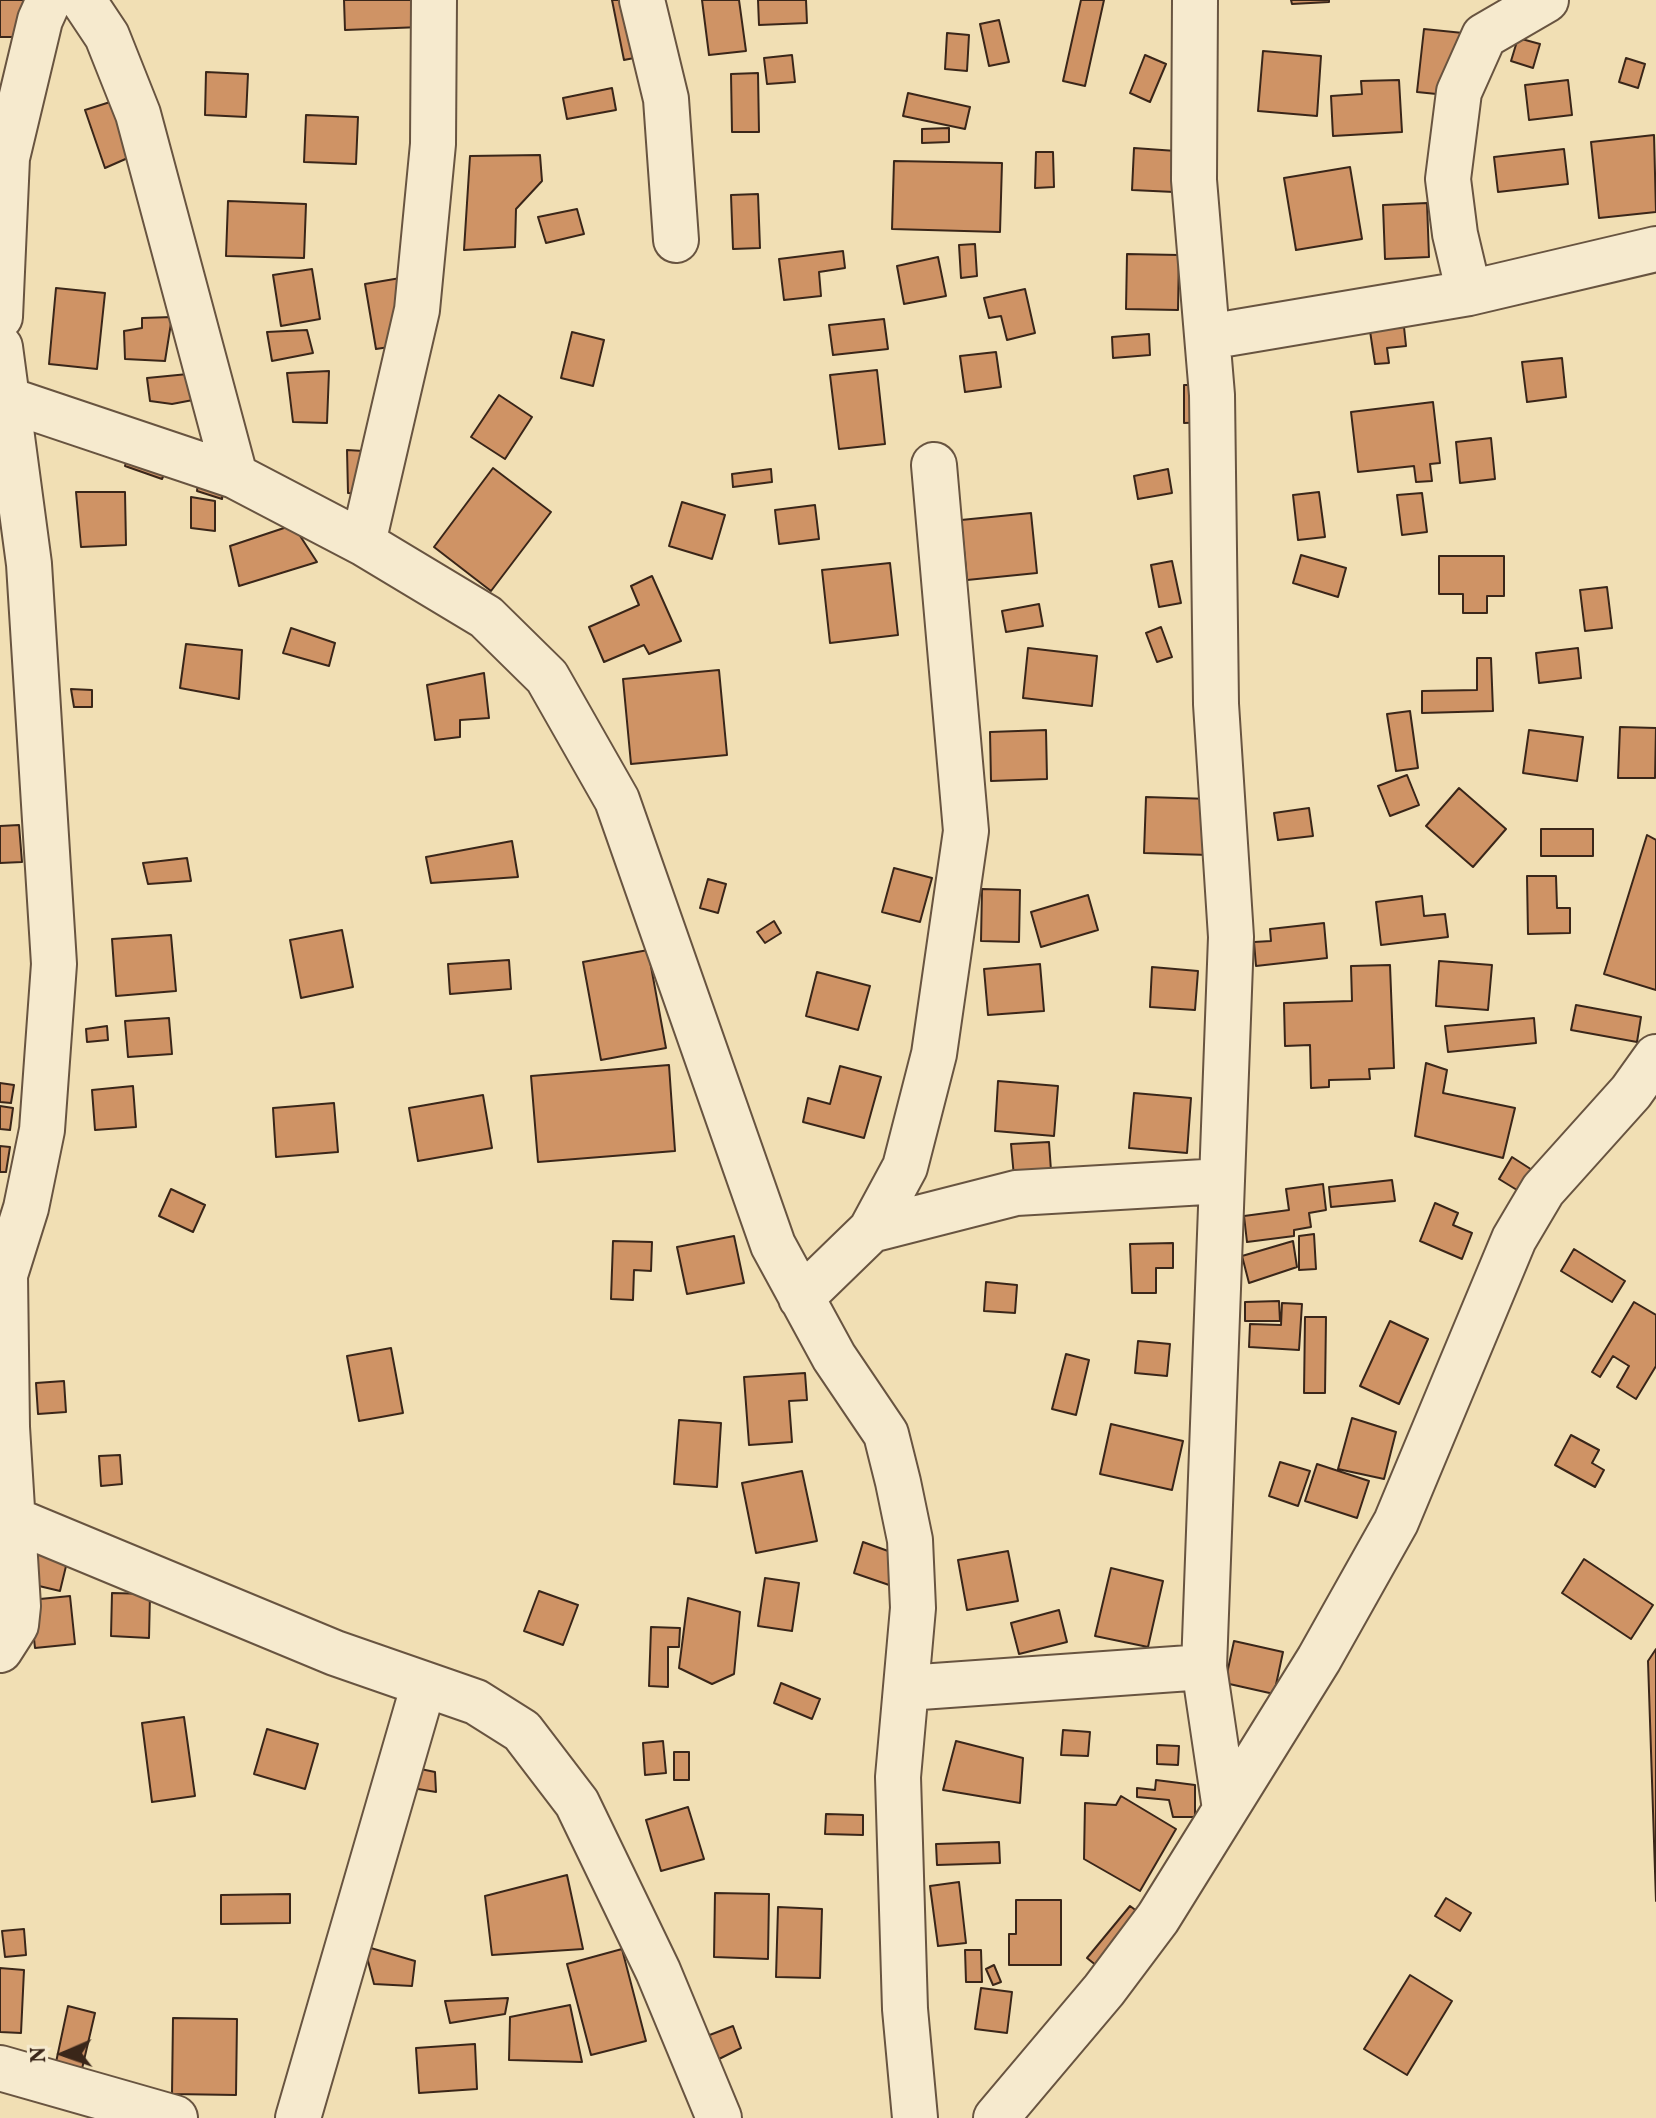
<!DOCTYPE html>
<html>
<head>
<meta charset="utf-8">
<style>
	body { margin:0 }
	#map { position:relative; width:1656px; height:2118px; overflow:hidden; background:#f1dfb4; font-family:Vollkorn,serif }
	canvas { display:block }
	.north { position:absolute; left:24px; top:2014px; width:80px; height:80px; -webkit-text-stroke:6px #f6eace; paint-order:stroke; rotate:268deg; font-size:22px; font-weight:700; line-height:32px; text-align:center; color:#3a2619 }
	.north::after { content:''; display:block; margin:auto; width:28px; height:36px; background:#3a2619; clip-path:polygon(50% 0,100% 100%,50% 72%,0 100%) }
</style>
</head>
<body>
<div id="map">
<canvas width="1656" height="2118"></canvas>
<div class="north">N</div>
</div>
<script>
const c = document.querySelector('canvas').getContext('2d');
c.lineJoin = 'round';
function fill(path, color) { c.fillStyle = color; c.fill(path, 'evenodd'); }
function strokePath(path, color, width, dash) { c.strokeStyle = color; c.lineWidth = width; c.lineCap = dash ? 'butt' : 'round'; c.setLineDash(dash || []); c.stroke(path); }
const building = new Path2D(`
	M0,0H27V37H0Z
	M344,0H420L421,27L345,30Z
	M612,0H637L649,55L624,60Z
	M702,0H739L746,51L709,55Z
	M758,0H806L807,23L759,25Z
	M1081,0H1104L1085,86L1063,81Z
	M1291,0H1329V2L1292,4Z
	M999,20L1009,62L989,66L980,24Z
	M1424,29L1463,33L1456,96L1417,92Z
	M947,33L969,35L967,71L945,69Z
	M1518,38L1540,44L1533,68L1511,61Z
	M1263,51L1321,56L1317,116L1258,111Z
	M792,55L795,82L767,84L764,58Z
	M1145,55L1166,64L1150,102L1130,93Z
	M1626,58L1645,64L1638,88L1619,82Z
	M206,72L248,74L246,117L205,115Z
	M758,73L759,132H732L731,74Z
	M1399,80L1402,132L1333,136L1331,96L1362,94L1361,81Z
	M1568,80L1572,115L1529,120L1525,85Z
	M612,88L616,110L567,119L563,98Z
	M908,93L970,107L965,129L903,116Z
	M129,96L146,150L105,168L85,110Z
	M306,115L358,117L356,164L304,162Z
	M949,128V142L922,143V129Z
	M1654,135L1656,212L1599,218L1591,142Z
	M1134,148L1176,151L1174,192L1132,190Z
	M1564,149L1568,184L1498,192L1494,157Z
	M1036,152H1053L1054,187L1035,188Z
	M540,155L542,181L516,209L515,247L464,250L470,156Z
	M894,161L1002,163L1000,232L892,229Z
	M1350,167L1362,239L1296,250L1284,178Z
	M758,194L760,248L733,249L731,195Z
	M228,201L306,204L304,258L226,256Z
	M1427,203L1429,257L1385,259L1383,205Z
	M577,209L584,234L546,243L538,217Z
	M975,244L977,276L961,278L959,245Z
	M843,251L845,268L819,272L821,296L784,300L779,259Z
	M1127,254L1179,255L1178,310L1126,309Z
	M938,257L946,296L904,304L897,266Z
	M312,269L320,319L281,326L273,275Z
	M418,275L409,344L376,349L365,284Z
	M56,288L105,293L97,369L49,364Z
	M1025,289L1035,333L1007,340L1001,316L989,318L984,298Z
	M172,317L165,361L125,359L124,331L142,328V318Z
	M884,319L888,349L833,355L829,325Z
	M1404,327L1406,346L1387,348L1389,363L1375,364L1370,331Z
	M307,330L313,353L272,361L267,332Z
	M572,332L604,340L593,386L561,378Z
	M1149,334L1150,355L1113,358L1112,337Z
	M996,352L1001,387L965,392L960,356Z
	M1562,358L1566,397L1527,402L1522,362Z
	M877,370L885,444L839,449L830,375Z
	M329,371L327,423L293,422L287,373Z
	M188,374L193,400L172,404L150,401L147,378Z
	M1184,385H1210V422L1184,423Z
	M499,395L532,417L505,459L471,437Z
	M1433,402L1440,463L1430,464L1432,481L1416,482L1414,466L1358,472L1351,412Z
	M1491,438L1495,479L1460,483L1456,442Z
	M131,445L171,459L162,479L125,466Z
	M347,450L380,452L367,494L348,493Z
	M493,468L551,512L491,591L434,547Z
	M771,469L772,482L733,487L732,474Z
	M1168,469L1172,493L1138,499L1134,476Z
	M199,473L225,477L222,499L197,491Z
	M76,492H125L126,545L81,547Z
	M1319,492L1325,537L1298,540L1293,495Z
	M1422,493L1427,532L1402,535L1397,495Z
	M191,497L215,501V531L191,528Z
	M682,502L725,515L712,559L669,546Z
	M815,505L819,539L779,544L775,510Z
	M1031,513L1037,573L967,580L961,520Z
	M293,525L317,562L239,586L230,546Z
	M1301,555L1346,568L1338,597L1293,583Z
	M1439,556H1504V596H1487V613H1463V594H1439Z
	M1172,561L1181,603L1159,607L1151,565Z
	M890,563L898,635L830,643L822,570Z
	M652,576L681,641L649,654L644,645L604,662L589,627L639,605L631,586Z
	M1607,587L1612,628L1585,631L1580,590Z
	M1039,604L1043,626L1006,632L1002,611Z
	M1161,627L1172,657L1157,662L1146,633Z
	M291,628L335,643L329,666L283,653Z
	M186,644L242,650L239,699L180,688Z
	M1028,648L1097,656L1092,706L1023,698Z
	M1578,648L1581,678L1539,683L1536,653Z
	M1477,658H1491L1493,711L1422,713V691L1477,690Z
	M719,670L727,755L631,764L623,679Z
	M484,673L489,718L460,720V737L435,740L427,685Z
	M71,689L92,690V707H74Z
	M1410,711L1418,768L1396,771L1387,714Z
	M1620,727L1656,728L1655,778H1618Z
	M1046,730L1047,779L991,781L990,732Z
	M1529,730L1583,737L1577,781L1523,773Z
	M1407,775L1419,805L1390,816L1378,786Z
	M1459,788L1506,829L1473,867L1426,826Z
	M1146,797L1211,799L1209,855L1144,853Z
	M1309,808L1313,836L1278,840L1274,813Z
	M19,825L22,862L0,863V826Z
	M1541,829H1593V856H1541Z
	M1647,835L1656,840V990L1604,974Z
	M512,841L518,877L431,883L426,857Z
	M187,858L191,881L148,884L143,863Z
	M894,868L932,878L920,922L882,912Z
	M1527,876H1556L1557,908H1570V933L1528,934Z
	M708,879L726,884L718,913L700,908Z
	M982,889L1020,890L1019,942L981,941Z
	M1088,895L1098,930L1041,947L1031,912Z
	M1422,896L1424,916L1445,914L1448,937L1381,945L1376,902Z
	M774,921L781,933L765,943L757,932Z
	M1324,923L1327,958L1256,966L1254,942L1271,941L1270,929Z
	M342,930L353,987L301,998L290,940Z
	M171,935L176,991L116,996L112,939Z
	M648,950L666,1048L601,1060L583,962Z
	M509,960L511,989L450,994L448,964Z
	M1439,961L1492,965L1488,1010L1436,1006Z
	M1040,964L1044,1011L988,1015L984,969Z
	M1390,965L1394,1068L1369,1069L1370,1079L1329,1080V1087L1311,1088L1310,1045L1285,1046L1284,1003L1352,1001L1351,966Z
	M1152,967L1198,971L1195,1010L1150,1007Z
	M817,972L870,986L858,1030L806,1016Z
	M1576,1005L1641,1017L1637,1042L1571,1030Z
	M169,1018L172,1054L128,1057L125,1021Z
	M1534,1018L1536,1043L1448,1052L1445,1026Z
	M107,1026L108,1040L87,1042L86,1029Z
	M1426,1063L1447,1070L1443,1093L1515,1108L1503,1158L1415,1136Z
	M669,1065L675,1151L538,1162L531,1076Z
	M840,1066L881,1077L864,1138L803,1122L808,1098L830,1104Z
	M998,1081L1058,1086L1054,1136L995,1131Z
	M0,1083L14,1085L11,1103L0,1102Z
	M133,1086L136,1127L95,1130L92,1090Z
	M1134,1093L1191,1098L1187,1153L1129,1148Z
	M483,1095L492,1148L418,1161L409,1108Z
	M334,1103L338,1152L276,1157L273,1108Z
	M0,1106L13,1108L10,1130L0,1129Z
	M1049,1142L1052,1185L1015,1188L1011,1144Z
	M0,1146L10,1147L6,1172H0Z
	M1512,1157L1543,1177L1530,1198L1499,1179Z
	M1392,1180L1395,1201L1331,1207L1329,1187Z
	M1323,1184L1326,1210L1309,1213L1311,1227L1294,1230V1236L1247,1242L1244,1216L1289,1210L1286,1189Z
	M171,1189L205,1205L193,1232L159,1216Z
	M1435,1203L1458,1213L1453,1225L1472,1233L1462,1259L1420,1241Z
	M1314,1234L1316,1269L1299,1270V1236Z
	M734,1236L744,1283L687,1294L677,1247Z
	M613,1241L652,1242L651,1271L634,1270L633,1300L611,1299Z
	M1293,1241L1297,1267L1249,1283L1242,1256Z
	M1173,1243V1268H1156V1293H1132L1130,1244Z
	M1574,1249L1625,1281L1612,1302L1561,1271Z
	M986,1282L1017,1285L1015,1313L984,1311Z
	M1279,1301L1280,1321H1245V1302Z
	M1634,1302L1656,1315V1366L1636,1399L1617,1387L1629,1366L1613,1356L1600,1377L1592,1372Z
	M1282,1303L1302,1304L1299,1350L1249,1347L1250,1324L1281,1325Z
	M1305,1317H1326L1325,1393H1304Z
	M1390,1321L1428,1339L1399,1404L1360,1386Z
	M1138,1341L1170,1344L1167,1376L1135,1373Z
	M391,1348L403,1413L359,1421L347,1356Z
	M1066,1354L1089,1360L1076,1415L1052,1409Z
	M805,1373L807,1400L789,1401L792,1442L749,1445L744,1377Z
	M64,1381L66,1412L38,1414L36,1383Z
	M1352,1418L1396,1432L1384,1479L1338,1469Z
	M679,1420L721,1423L717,1487L674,1484Z
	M1111,1424L1183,1441L1172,1490L1100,1474Z
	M1571,1435L1599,1450L1592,1463L1604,1470L1595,1487L1555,1465Z
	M120,1455L122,1484L101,1486L99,1456Z
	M1280,1462L1310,1471L1298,1506L1269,1496Z
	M1317,1464L1369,1481L1357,1518L1305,1501Z
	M802,1471L817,1541L756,1553L742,1483Z
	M863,1542L902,1556L892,1586L854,1573Z
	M25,1551L67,1562L60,1591L18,1581Z
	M1008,1551L1018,1601L967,1610L958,1560Z
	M1584,1559L1653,1605L1631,1639L1562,1593Z
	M1111,1568L1163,1581L1148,1647L1095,1636Z
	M765,1578L799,1583L792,1631L758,1626Z
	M539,1591L578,1605L563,1645L524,1631Z
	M112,1593L150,1594L149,1638L111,1636Z
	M70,1596L75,1644L35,1648L30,1600Z
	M688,1598L740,1612L734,1674L712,1684L679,1668Z
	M1059,1610L1067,1642L1019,1654L1011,1623Z
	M651,1627L680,1628L679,1647H668V1687L649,1686Z
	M1234,1641L1283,1652L1274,1694L1225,1683Z
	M1656,1649V1901L1648,1661Z
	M781,1683L820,1699L812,1719L774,1703Z
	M184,1717L195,1796L152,1802L142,1723Z
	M267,1729L318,1744L305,1789L254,1774Z
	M1063,1730L1090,1732L1088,1756L1061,1755Z
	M663,1741L666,1773L645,1775L643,1743Z
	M956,1741L1023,1758L1020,1803L943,1790Z
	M1157,1745L1179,1746L1178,1765L1157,1764Z
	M674,1752H689V1780H674Z
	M411,1767L435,1772L436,1792L412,1788Z
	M1156,1780L1195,1785V1817H1173L1169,1800L1137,1797V1788L1155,1790Z
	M1121,1796L1176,1829L1140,1891L1084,1859L1085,1803L1116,1805Z
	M688,1807L704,1859L661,1871L646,1820Z
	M826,1814L863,1815V1835L825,1834Z
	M999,1842L1000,1863L937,1865L936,1844Z
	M567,1875L583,1949L492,1955L485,1896Z
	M959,1882L966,1943L938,1946L930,1886Z
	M715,1893L769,1894L768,1959L714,1957Z
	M290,1894V1923L221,1924V1895Z
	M1446,1898L1471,1913L1460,1931L1435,1916Z
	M1016,1900H1061V1965H1009V1934H1016Z
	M1130,1906L1145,1917L1102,1970L1087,1958Z
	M778,1907L822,1909L820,1978L776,1977Z
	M24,1929L26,1955L5,1957L2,1931Z
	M364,1946L415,1961L412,1986L374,1984Z
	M622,1949L646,2041L591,2055L567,1964Z
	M965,1950H981L982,1982H966Z
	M994,1965L1001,1982L993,1985L986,1969Z
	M0,1968L24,1970L21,2033L0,2032Z
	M1410,1975L1452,2001L1407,2075L1364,2049Z
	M981,1988L1012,1992L1007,2033L975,2029Z
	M508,1998L505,2014L450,2023L445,2001Z
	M570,2005L582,2062L509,2060L510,2017Z
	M68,2006L95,2013L81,2073L55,2067Z
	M173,2018L237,2019L236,2095L172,2094Z
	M733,2026L741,2048L717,2060L707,2036Z
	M475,2044L477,2089L419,2093L416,2048Z`);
const minor = new Path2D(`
	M83,0L107,36L138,114L235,476
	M642,0L666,99L676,240
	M1195,0L1194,180L1212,395L1216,704L1231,937L1204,1667L1225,1809
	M1469,293L1455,234L1448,179L1459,92L1484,36L1546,0
	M0,317L7,158L40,20L49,0
	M1208,337L1469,293L1656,249
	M0,347L29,564L54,964L42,1130L26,1208L5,1275L7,1427L18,1606L16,1625L0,1650
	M0,397L235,476L363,543L486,617L547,677L617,800L773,1245L834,1357L886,1434L898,1482L910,1540L913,1608L898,1777L905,2009L915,2118
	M363,543L417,310L433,144L434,0
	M871,1230L1016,1193L1222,1181
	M801,1298L871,1230L905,1167L934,1054L966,831L934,465
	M12,1519L335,1653L476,1702L522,1731L577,1803L658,1971L719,2118
	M906,1688L1204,1667
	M0,2068L175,2118
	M298,2118L424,1684
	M996,2118L1104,1990L1158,1918L1319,1659L1396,1522L1514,1239L1543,1190L1631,1092L1656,1057`);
fill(building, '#cf9365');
strokePath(building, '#3a2619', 2);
strokePath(minor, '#685440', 48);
strokePath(minor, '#f6eace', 44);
</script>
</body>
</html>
